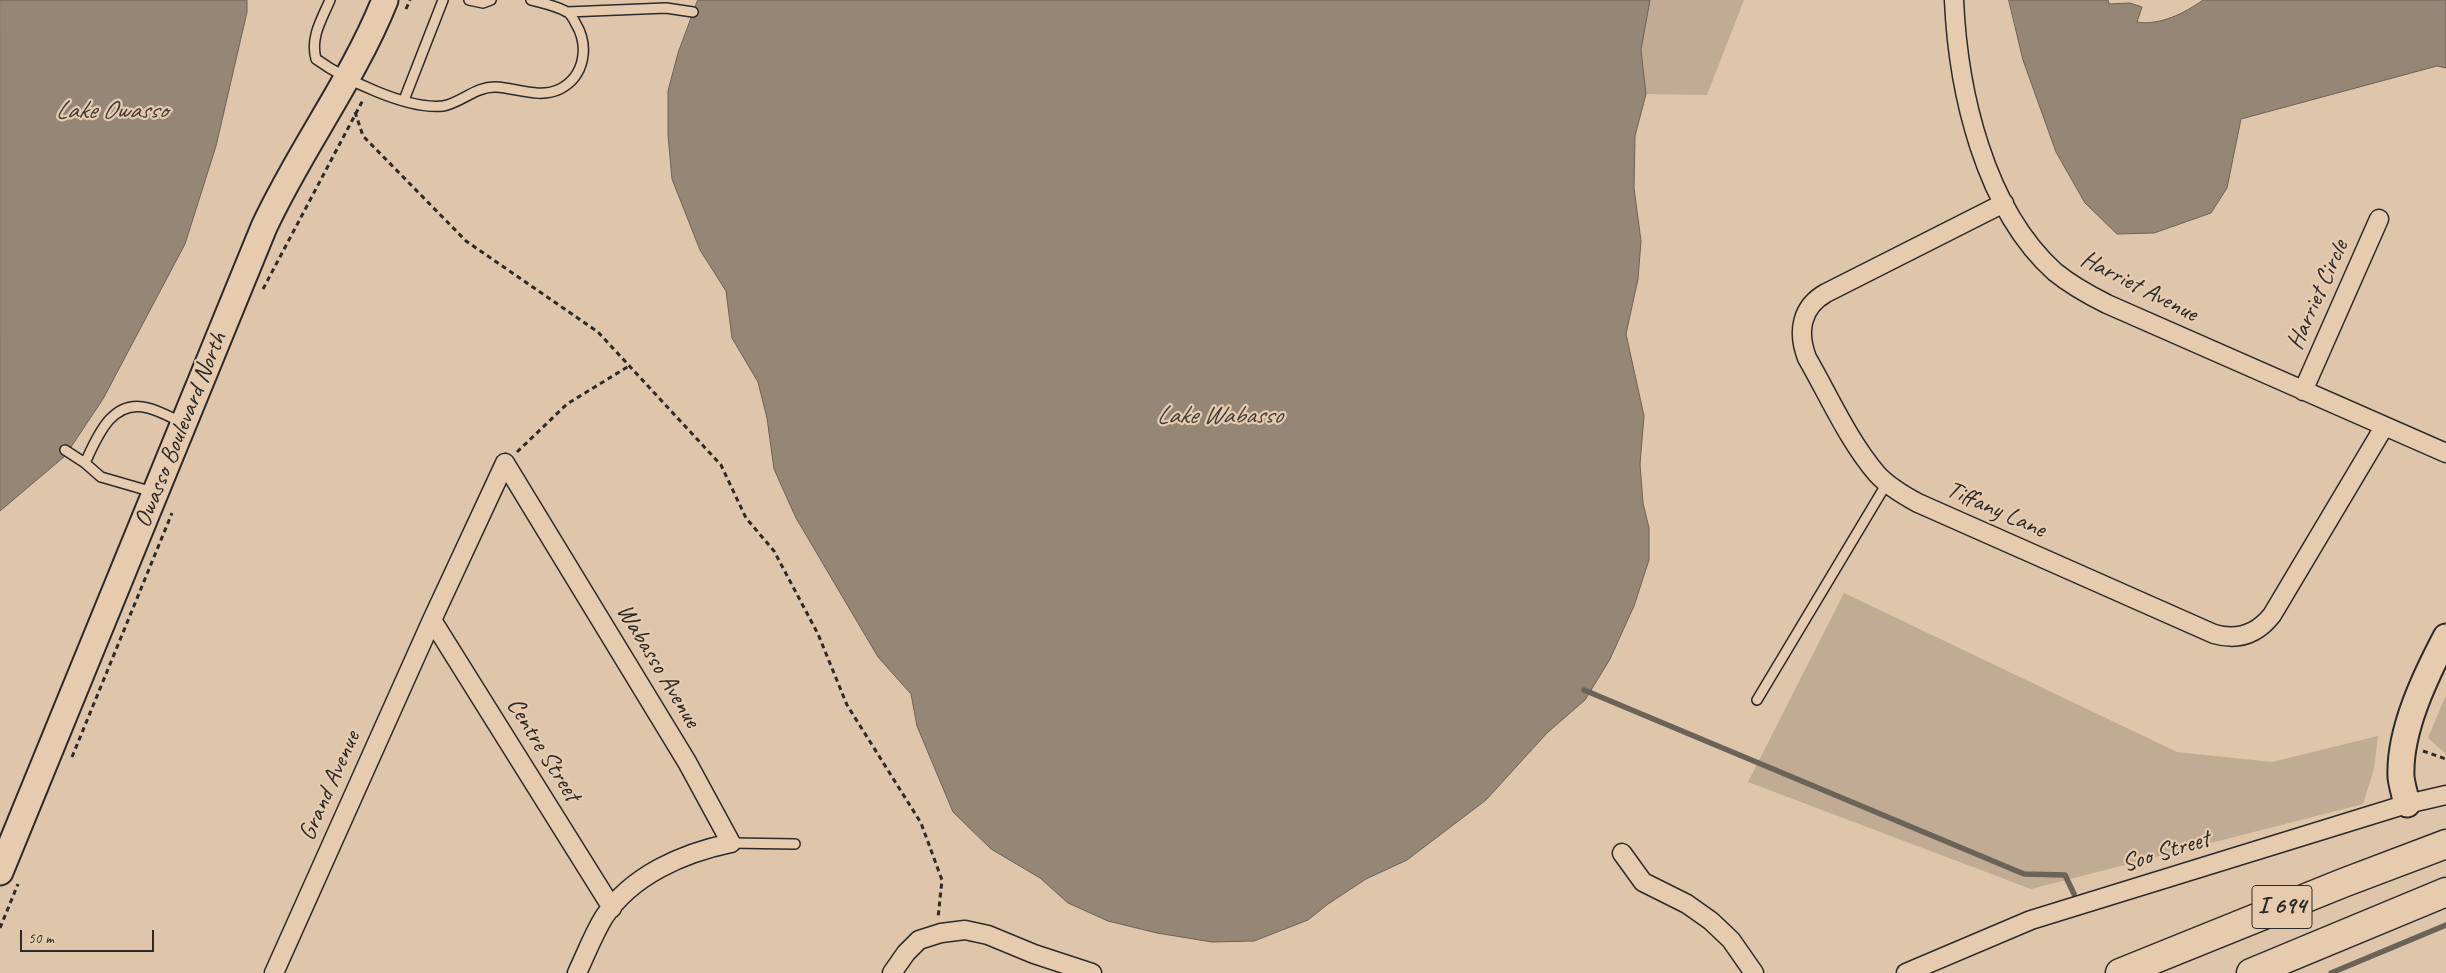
<!DOCTYPE html>
<html>
<head>
<meta charset="utf-8">
<style>
	body { margin:0 }
	#map { position:relative; width:2446px; height:973px; overflow:hidden; background:#dfc5a9; font-family:Caveat,sans-serif }
	canvas { display:block }
	.scale { position:absolute; left:20px; top:930px; width:134px; height:22px; box-sizing:border-box; border:2px solid #2b2b2b; border-top:0; padding-left:6px; font-size:15px; line-height:18px; white-space:nowrap; color:#2b2b2b; -webkit-text-stroke:4px #e7cbae; paint-order:stroke }
</style>
</head>
<body>
<div id="map">
<canvas width="2446" height="973"></canvas>
<div class="scale">50 m</div>
</div>
<script>
const c = document.querySelector('canvas').getContext('2d');
c.lineJoin = 'round';
function fill(path, color) { c.fillStyle = color; c.fill(path, 'evenodd'); }
function strokePath(path, color, width, dash) { c.strokeStyle = color; c.lineWidth = width; c.lineCap = dash ? 'butt' : 'round'; c.setLineDash(dash || []); c.stroke(path); }
function write(font, color, halo, rows, align = 'center') {
  c.font = font + ' Caveat,sans-serif'; c.lineWidth = 4.5; c.setLineDash([]); c.textBaseline = 'middle'; c.strokeStyle = halo; c.fillStyle = color; for (const [text, x, y, turn = 0] of rows) {
    c.save(); c.translate(x, y); c.rotate((+turn || 0) * Math.PI / 180); c.textAlign = isNaN(turn) ? turn : align; if (halo) c.strokeText(text, 0, 0); c.fillText(text, 0, 0); c.restore();
  }
}
const green = new Path2D(`
	M1650,0H1744L1707,95L1646,94L1641,50Z
	M1844,593L2177,752L2272,762L2378,736L2374,769L2363,804L2031,889L1748,782Z
	M2446,695V754L2428,738Z`);
const water = new Path2D(`
	M0,0H247V12L216,146L185,244L103,399L65,456L0,511Z
	M698,0H1650L1641,50L1646,94L1635,136L1634,188L1641,241L1638,279L1626,334L1644,416L1640,464L1643,503L1649,528V560L1634,606L1610,659L1585,700L1547,733L1486,800L1407,860L1366,879L1328,904L1308,920L1254,941L1212,942L1157,933L1108,921L1068,903L1040,878L991,849L953,812L917,726L911,694L878,657L796,518L774,469L767,418L758,382L732,338L726,291L700,250L672,179L668,135V91L678,53Z
	M2009,0H2108L2109,4L2130,3L2142,7L2137,22C2159,26 2185,13 2203,0H2446V68L2437,66L2241,119L2227,188L2211,213L2154,233L2117,234L2085,203L2056,152L2023,60Z`);
const stream = new Path2D(`
	M1584,690L2024,874L2065,875L2074,894
	M2331,973L2446,925`);
const path = new Path2D(`
	M406,9L410,0
	M355,112L363,136L466,241L598,332L721,465L746,518L774,551L818,634L847,705L921,823L942,880L938,918
	M263,289L364,98
	M517,452L567,404L629,366
	M2423,751L2446,759
	M72,757L172,513
	M0,928L18,884`);
const lane = new Path2D(`
	M330,0C322,19 310,37 316,59C344,79 407,110 443,106C461,103 476,86 496,87C516,88 540,99 560,89C585,76 589,46 576,24C574,20 571,14 567,12C557,6 542,3 531,0
	M469,0L483,3L491,0
	M567,12L666,8L693,12
	M404,100L443,0
	M65,450L85,463
	M153,492L101,477L85,463C97,437 112,398 148,408C160,411 172,418 183,423
	M1757,700L1887,483
	M731,843L795,844`);
const street = new Path2D(`
	M1954,0C1958,91 1984,208 2055,272C2071,285 2089,295 2107,304L2446,453
	M2004,203L1826,293C1801,307 1797,332 1807,358C1829,396 1848,440 1877,474C1888,486 1903,495 1918,503L2214,634C2238,641 2257,634 2272,615L2384,427
	M2303,391L2379,219
	M505,463L687,762L731,843C683,853 632,875 604,917C593,935 586,954 577,973
	M432,620L612,908
	M1622,853L1643,882L1687,904L1711,921L1731,940L1754,973
	M274,973L432,620L505,463
	M892,973L906,953L919,940L941,933L965,930L988,935L1034,954L1092,973
	M1906,973L2031,920L2407,804L2446,795`);
const secondary = new Path2D(`
	M2407,804C2405,795 2402,786 2401,777C2399,731 2425,677 2446,637
	M0,872L264,227C300,149 353,80 385,0`);
const highway = new Path2D(`
	M2120,973L2343,883L2446,844
	M2251,973L2446,892`);
const shields = [
	[2282,907,60]
];
const shieldNames = [
	["I 694",2282,907]
];
const streetNames = [
	["Harriet Avenue",2139,287,27],
	["Harriet Circle",2318,295,-66],
	["Owasso Boulevard North",181,430,-68],
	["Tiffany Lane",1996,510,24],
	["Wabasso Avenue",658,666,59],
	["Centre Street",543,750,58],
	["Grand Avenue",330,786,-66],
	["Soo Street",2166,852,-17]
];
const waterNames = [
	["Lake Owasso",111,111],
	["Lake Wabasso",1219,416]
];
fill(green, '#c1ab94');
fill(water, '#968676');
strokePath(water, '#6b6258', 1);
strokePath(stream, '#6b6258', 5.5);
strokePath(lane, '#2b2b2b', 12);
strokePath(street, '#2b2b2b', 21);
strokePath(secondary, '#2b2b2b', 29);
strokePath(highway, '#2b2b2b', 31);
strokePath(path, '#2b2b2b', 3, [5, 4]);
strokePath(lane, '#e7cbae', 9);
strokePath(street, '#e7cbae', 18);
strokePath(secondary, '#e7cbae', 25);
strokePath(highway, '#e7cbae', 28);
for (const [x, y, w] of shields) { const box = new Path2D(); box.roundRect(x - w / 2, y - 21.5, w, 43, 4); c.fillStyle = '#e7cbae'; c.fill(box); strokePath(box, '#2b2b2b', 1); }
write('bold 24px', '#2b2b2b', null, shieldNames);
write('25px', '#2b2b2b', '#e7cbae', streetNames);
write('italic 26px', '#403d3a', '#e7cbae', waterNames);
</script>
</body>
</html>
